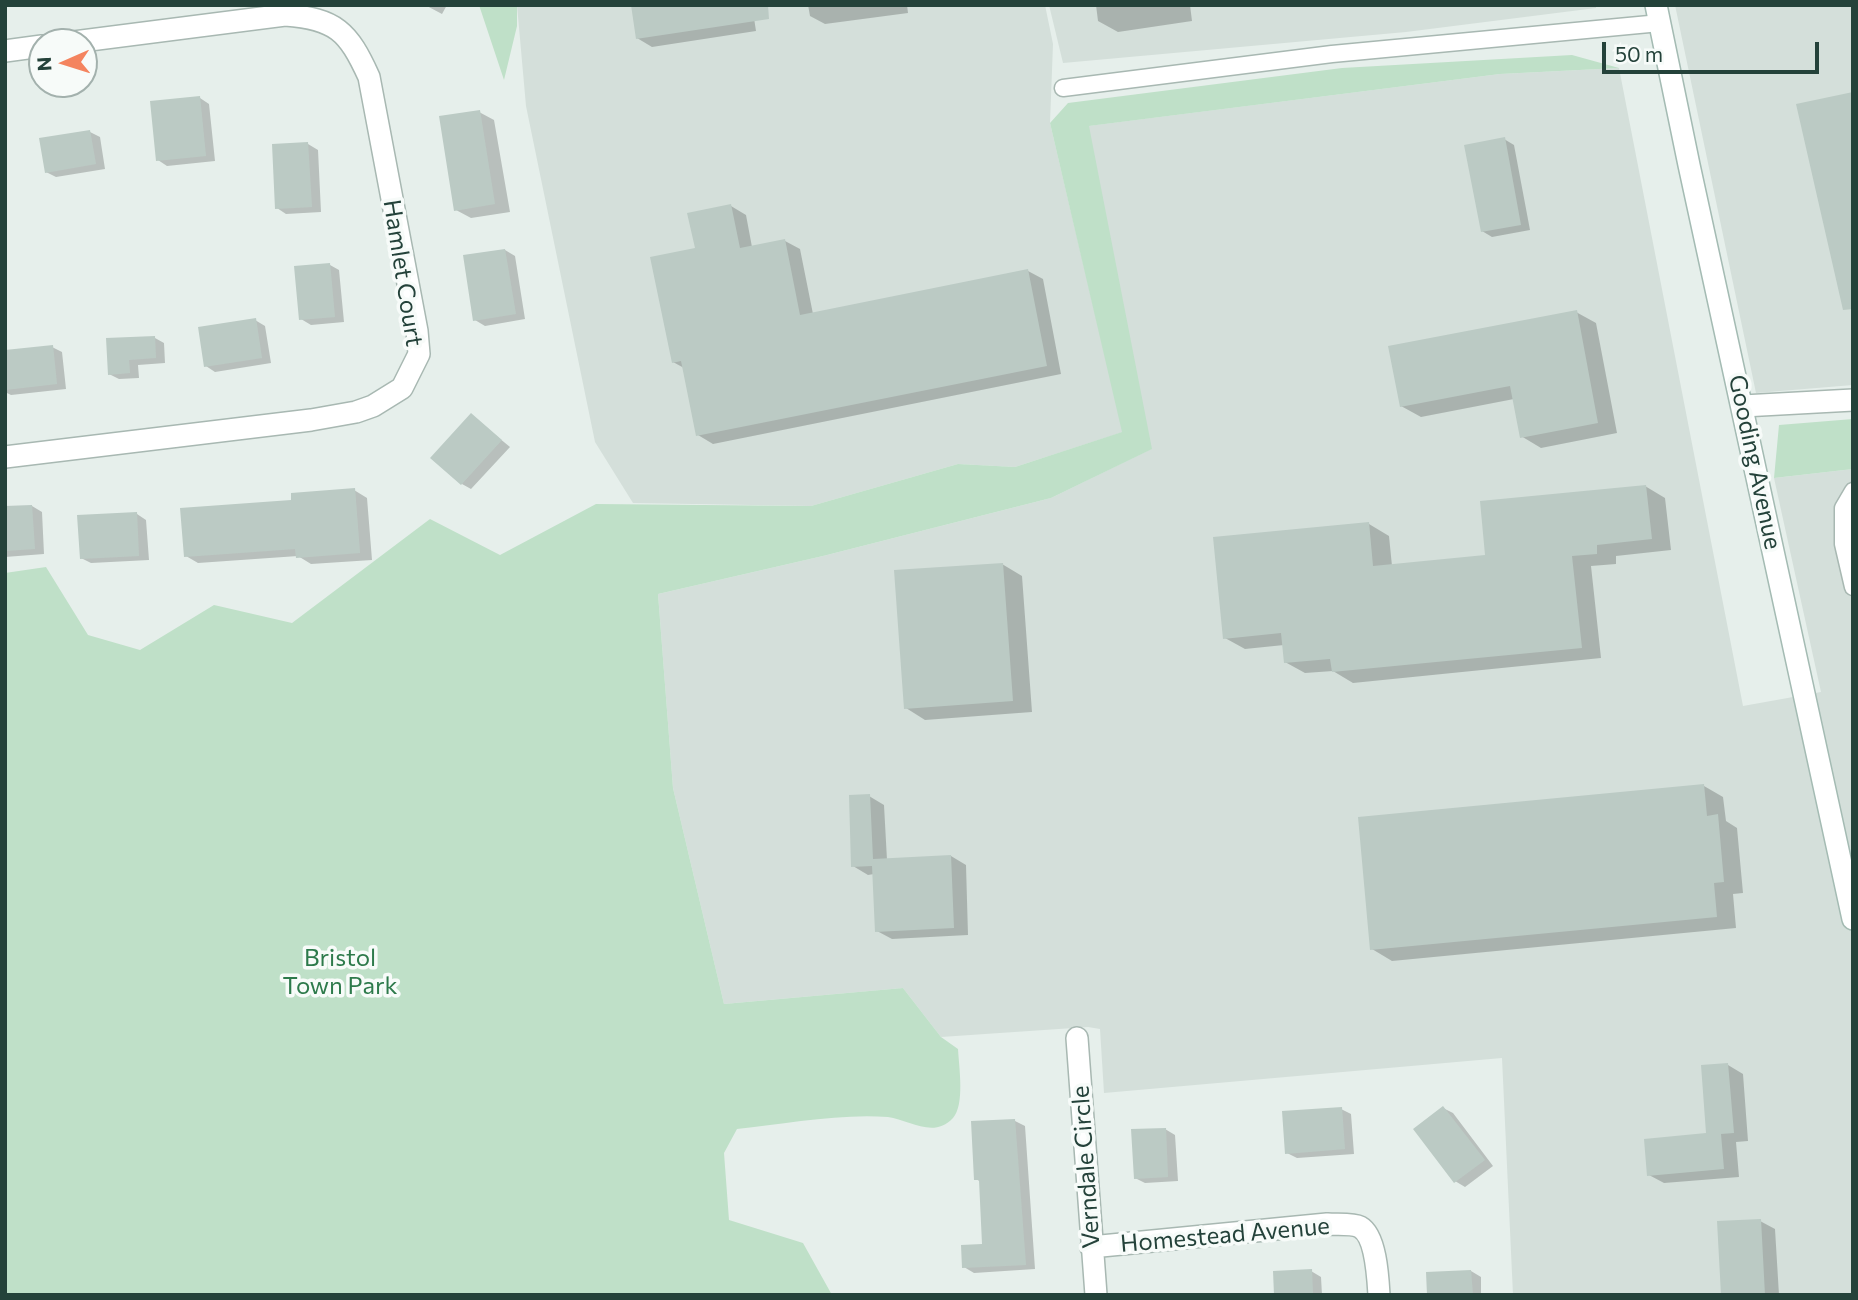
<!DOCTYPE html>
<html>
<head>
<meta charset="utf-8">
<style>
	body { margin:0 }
	#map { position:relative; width:1858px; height:1300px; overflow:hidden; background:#e6efeb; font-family:Commissioner,sans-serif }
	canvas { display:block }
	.frame { position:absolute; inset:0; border:7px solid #24423a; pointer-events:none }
	.north { position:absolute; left:28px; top:28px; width:70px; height:70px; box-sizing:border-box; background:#f7fbf9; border:2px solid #a3b1ad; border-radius:50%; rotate:267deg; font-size:19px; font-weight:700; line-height:28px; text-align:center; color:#24423a }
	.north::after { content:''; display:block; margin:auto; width:24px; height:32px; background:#f4845f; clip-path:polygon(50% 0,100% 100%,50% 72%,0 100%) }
	.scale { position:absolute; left:1602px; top:42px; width:217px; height:32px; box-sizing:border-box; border:4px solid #24423a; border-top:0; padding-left:9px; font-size:21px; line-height:24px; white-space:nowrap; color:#24423a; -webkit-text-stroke:5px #f7fbf9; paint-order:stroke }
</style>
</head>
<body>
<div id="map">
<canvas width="1858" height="1300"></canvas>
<div class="frame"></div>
<div class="north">N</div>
<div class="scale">50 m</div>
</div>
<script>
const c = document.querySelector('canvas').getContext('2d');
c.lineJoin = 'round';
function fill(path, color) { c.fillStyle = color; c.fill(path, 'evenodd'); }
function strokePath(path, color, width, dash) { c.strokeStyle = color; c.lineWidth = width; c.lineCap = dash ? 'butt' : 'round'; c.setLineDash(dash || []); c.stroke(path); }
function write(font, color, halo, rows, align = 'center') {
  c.font = font + ' Commissioner,sans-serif'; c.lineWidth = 7; c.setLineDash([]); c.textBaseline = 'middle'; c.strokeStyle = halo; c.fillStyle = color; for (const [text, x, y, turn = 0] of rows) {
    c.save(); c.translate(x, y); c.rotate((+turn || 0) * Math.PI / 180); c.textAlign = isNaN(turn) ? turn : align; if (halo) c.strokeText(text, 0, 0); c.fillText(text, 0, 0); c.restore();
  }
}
const built = new Path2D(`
	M517,5H1045L1053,44L1050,123L1123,432L1015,467L958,464L811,506L633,503L595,442L526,106Z
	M1049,5H1596V8L1406,32L1063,63Z
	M1675,5H1853V385L1756,393Z
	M1619,68L1743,706L1821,692L1774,478L1853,469V1295H1513L1502,1058L1104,1093L1100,1029L1088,1027L941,1037L903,988L724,1004L673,788L658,594L823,556L1051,498L1151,449L1088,126L1500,74Z`);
const green = new Path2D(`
	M479,5H517V26L504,80Z
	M1572,55L1619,68L1500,74L1089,126L1152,449L1051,498L823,556L658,594L673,788L724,1004L903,988L941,1037L958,1049C959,1067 965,1105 953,1118C934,1139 909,1120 888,1117C842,1113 783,1124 737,1129L724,1153L729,1220L803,1243L832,1295H5V573L46,567L88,635L140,650L214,605L292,623L430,519L500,555L596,504L811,506L958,464L1015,467L1122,432L1050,123L1068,103L1342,68Z
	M1853,419V469L1774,478L1779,425Z`);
const shadow = new Path2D(`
	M425,5H447L442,14Z
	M752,5L756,31L652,47L637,38Z
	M808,5H907L908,13L825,24L810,16Z
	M1096,5H1190L1192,21L1118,32L1098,21Z
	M200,98L209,104L215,161L167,166L158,160Z
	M479,112L494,120L510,212L471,218L456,210Z
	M90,132L100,137L105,169L56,177L46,172Z
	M1504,139L1514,145L1530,230L1492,237L1482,231Z
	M308,144L318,150L321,212L286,214L277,208Z
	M731,206L746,215L752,247L785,241L800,249L813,314L1028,271L1043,279L1061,374L713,444L698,435L684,368L673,362L697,249Z
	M505,250L515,256L525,319L485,326L475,320Z
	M330,265L339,270L344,322L311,325L301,319Z
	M1576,312L1596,323L1617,433L1541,448L1521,436L1514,399L1421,417L1401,406Z
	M255,320L265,326L271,363L215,372L206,366Z
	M155,338L164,343L165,363L138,365L139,378L119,379L109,374Z
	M52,347L62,352L66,389L11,395L5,392V351Z
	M471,415L510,447L471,489L462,484Z
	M1645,486L1665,498L1671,550L1616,556V564L1591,566L1601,658L1353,683L1333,671L1305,673L1285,662L1284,645L1245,649L1225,638L1369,524L1389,536L1392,566L1487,557Z
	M354,490L367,498L372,560L311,564L298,556L198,563L186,556L293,502Z
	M32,506L42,512L44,554L5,557V508Z
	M137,514L146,520L149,560L91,563L81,558Z
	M1002,564L1022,576L1032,712L925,720L906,708Z
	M1704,786L1723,797L1726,821L1737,828L1743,893L1733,894L1736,928L1392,961L1372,949Z
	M869,796L884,805L887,860L951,856L966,865L968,935L892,939L877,931L874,874L868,875L853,866Z
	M1728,1065L1743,1074L1748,1141L1736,1142L1739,1177L1664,1183L1649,1175L1708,1135Z
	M1443,1108L1453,1113L1493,1166L1465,1187L1455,1181Z
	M1341,1109L1351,1114L1354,1154L1297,1158L1287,1153Z
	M1015,1121L1025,1126L1035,1269L974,1273L964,1267L984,1245L981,1182L976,1179Z
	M1165,1129L1175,1135L1178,1181L1145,1183L1135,1178Z
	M1760,1221L1775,1229L1779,1295H1723Z
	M1311,1271L1321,1277L1322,1295H1276Z
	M1471,1271L1481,1277V1295H1429Z`);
const building = new Path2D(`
	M631,5H768L769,19L636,39Z
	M1853,92V309L1843,310L1796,104Z
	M200,96L206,156L156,161L150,101Z
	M480,110L495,204L454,211L439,116Z
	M90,130L96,164L45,173L39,138Z
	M1505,137L1521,225L1481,232L1464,145Z
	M308,142L312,207L275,209L272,144Z
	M731,204L740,248L785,239L800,315L1028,269L1047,366L696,436L681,361L672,363L650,257L695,248L687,213Z
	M505,249L516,314L473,321L463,255Z
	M330,263L335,317L299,320L294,266Z
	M1577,310L1598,423L1520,438L1510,386L1400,407L1388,346Z
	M256,318L262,358L204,367L198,327Z
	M155,336L156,358L129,360L130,373L108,375L106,338Z
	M53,345L57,384L5,390V350Z
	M471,413L502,440L461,485L430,458Z
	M1646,485L1652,539L1597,545V554L1572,556L1582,648L1332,672L1330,659L1284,663L1281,633L1223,639L1213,537L1369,522L1373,566L1485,555L1480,501Z
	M355,488L360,553L296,558L295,549L184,557L180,508L291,500V493Z
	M32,505L35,549L5,551V506Z
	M137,512L139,556L80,559L77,515Z
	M1003,563L1013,701L904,709L894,570Z
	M1704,784L1707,816L1718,814L1724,882L1714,883L1717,917L1370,950L1358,817Z
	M870,794L873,859L951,855L954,928L875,932L872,866L851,867L849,795Z
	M1728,1063L1734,1133L1721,1134L1724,1169L1647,1176L1644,1139L1706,1133L1701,1065Z
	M1443,1106L1485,1160L1454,1183L1413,1129Z
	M1342,1107L1345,1149L1285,1154L1282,1111Z
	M1015,1119L1026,1265L962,1268L961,1245L982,1244L979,1180H974L971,1121Z
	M1166,1128L1168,1177L1134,1179L1131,1129Z
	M1761,1219L1765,1295H1721L1717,1221Z
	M1312,1269L1313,1295H1274L1273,1271Z
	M1471,1270L1473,1295H1427L1426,1272Z`);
const lane = new Path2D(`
	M1063,88L1332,54L1660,23
	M1853,491L1843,508V544L1853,587`);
const street = new Path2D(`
	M5,51L42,46
	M1743,406L1853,400
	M5,457L311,420L356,412L373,406L402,388L419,354L417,331L369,77C348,31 336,19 285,15L74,42
	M1077,1038L1096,1295
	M1091,1247L1327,1224C1337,1225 1352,1223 1360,1227C1376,1236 1378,1278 1379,1295`);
const secondary = new Path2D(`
	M1656,5L1689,165L1853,919`);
const streetNames = [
	["Hamlet Court",403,273,81],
	["Gooding Avenue",1755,462,78],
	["Verndale Circle",1086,1167,-94],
	["Homestead Avenue",1225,1235,-5]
];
const parkNames = [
	["Bristol",340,958],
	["Town Park",340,986]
];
fill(built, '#d4dfda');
fill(green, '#bfe0c8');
fill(shadow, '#0003');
fill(building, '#bbcac4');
strokePath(lane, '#a8b8b2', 19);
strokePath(street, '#a8b8b2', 24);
strokePath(secondary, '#a4bbb3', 24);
strokePath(lane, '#fff', 16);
strokePath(street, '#fff', 21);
strokePath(secondary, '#fff', 21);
write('24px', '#24423a', '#f7fbf9', streetNames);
write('24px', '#2d7a4b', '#f7fbf9', parkNames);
</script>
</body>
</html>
